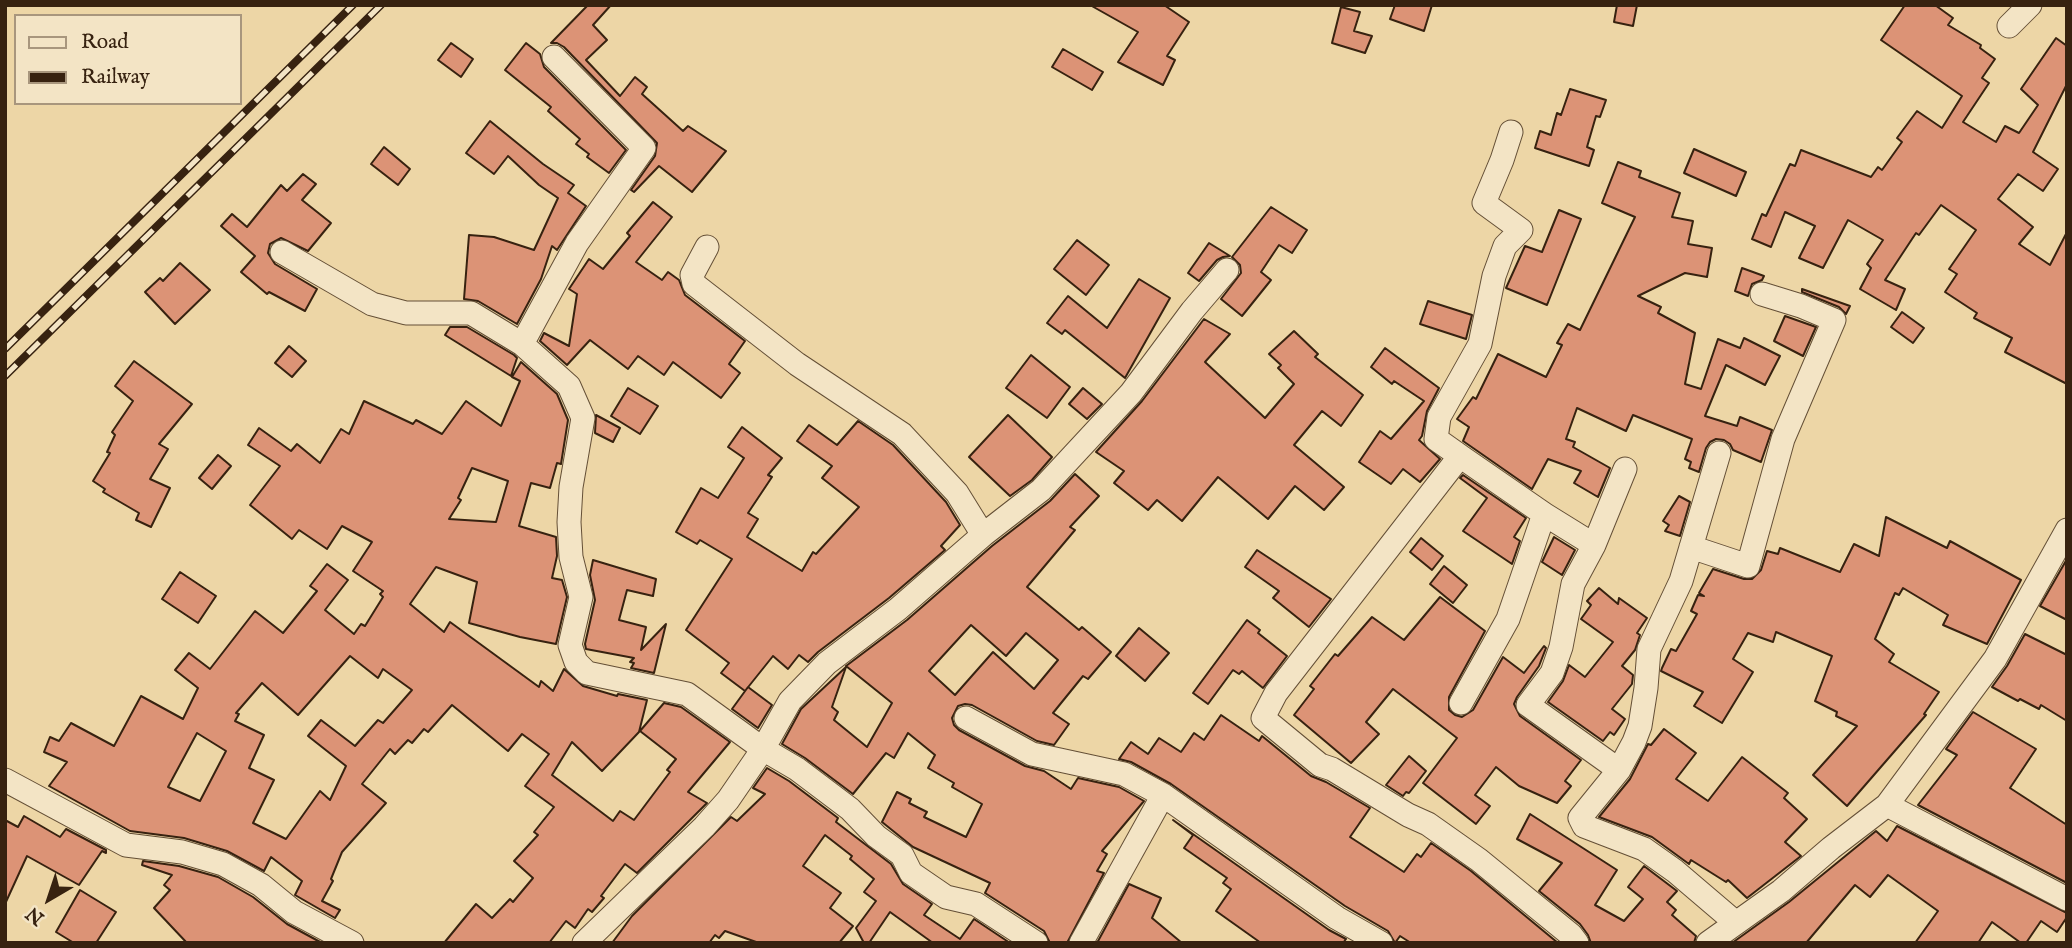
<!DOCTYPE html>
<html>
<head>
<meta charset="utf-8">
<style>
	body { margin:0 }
	#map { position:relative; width:2072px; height:948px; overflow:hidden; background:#edd6a6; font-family:"IM FELL English",serif }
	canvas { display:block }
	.frame { position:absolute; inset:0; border:7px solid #372210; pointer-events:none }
	.legend { position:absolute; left:14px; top:14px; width:228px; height:91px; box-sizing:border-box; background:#f3e4c5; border:2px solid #a8967d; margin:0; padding:9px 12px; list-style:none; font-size:21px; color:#372210 }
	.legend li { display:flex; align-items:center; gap:14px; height:35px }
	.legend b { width:35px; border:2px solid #a8967d }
	.north { position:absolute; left:14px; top:864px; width:70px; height:70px; -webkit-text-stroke:5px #f3e4c5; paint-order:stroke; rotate:219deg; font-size:19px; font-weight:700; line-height:28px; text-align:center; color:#372210 }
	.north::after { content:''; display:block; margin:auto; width:24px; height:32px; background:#372210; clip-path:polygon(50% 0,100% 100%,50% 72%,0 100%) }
</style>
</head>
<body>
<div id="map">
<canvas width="2072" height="948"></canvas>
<div class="frame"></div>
<ul class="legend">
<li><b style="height:9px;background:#f3e4c5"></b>Road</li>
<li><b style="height:9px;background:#372210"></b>Railway</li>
</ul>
<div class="north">N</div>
</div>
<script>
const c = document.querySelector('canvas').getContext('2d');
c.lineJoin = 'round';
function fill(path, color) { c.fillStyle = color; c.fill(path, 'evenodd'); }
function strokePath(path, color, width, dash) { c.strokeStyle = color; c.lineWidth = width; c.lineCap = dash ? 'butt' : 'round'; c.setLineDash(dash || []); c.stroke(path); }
const building = new Path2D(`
	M588,5H611L593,25L607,40L586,60L620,96L635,77L647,87L642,94L683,131L688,126L726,151L692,192L659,166L634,192L631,190L655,156L657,143L564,47L557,43H551Z
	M1090,5H1164L1189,22L1167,56L1175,60L1163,85L1118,62L1138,32Z
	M1395,5H1432L1424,31L1390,19Z
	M1617,5H1637L1633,26L1614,22Z
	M1905,5H1935L1953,18L1948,25L1981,45L1980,48L1995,59L1982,78L1989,83L1963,122L1996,142L2005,126L2019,133L2038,105L2021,89L2056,38L2067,46V84L2033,152L2058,169L2043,191L2018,174L1998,199L2033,227L2019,244L2050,265L2067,232V384L2005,352L2012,338L1974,318L1977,313L1945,292L1957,274L1949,269L1976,230L1941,205L1919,235L1916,233L1885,280L1905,289L1896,310L1860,289L1871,268L1867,264L1883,240L1848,220L1823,268L1799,258L1815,226L1785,212L1771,247L1752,239L1762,214L1766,216L1790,164L1795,166L1801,150L1871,177L1878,167L1882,170L1902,142L1897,138L1917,111L1942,128L1962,96L1881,40Z
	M1341,7L1360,12L1354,31L1372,36L1365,53L1332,43Z
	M451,43L473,59L461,77L438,60Z
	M526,43L540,54L544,67L626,150L609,173L587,157L589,154L576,144L580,139L548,111L551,107L505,70Z
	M1063,49L1103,72L1092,90L1052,67Z
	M1570,89L1606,100L1600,117L1596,116L1587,147L1594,150L1589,166L1535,148L1540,131L1551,135L1557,113L1561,115Z
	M490,121L543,164L574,185L568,193L586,206L557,250L552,246L541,279L517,324L478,301L464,299L469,235L494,237L534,250L558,198L539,185L508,156L494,174L466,153Z
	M384,147L410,169L398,185L371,164Z
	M1694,149L1746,172L1736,196L1684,173Z
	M1618,162L1641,171L1639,177L1680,193L1672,217L1693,221L1688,244L1712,248L1707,277L1685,273L1638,296L1661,307L1658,313L1695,333L1685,384L1701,389L1718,339L1740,348L1744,338L1780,356L1765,385L1726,365L1705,416L1737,426L1740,417L1772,430L1761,462L1733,450L1730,444L1724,440L1716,439L1710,442L1706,448L1699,472L1689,468L1691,462L1685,459L1692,439L1633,415L1626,431L1577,408L1566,439L1575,442L1573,447L1610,468L1598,497L1574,483L1581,471L1548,459L1532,489L1463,441L1469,427L1457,419L1473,397L1476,399L1498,354L1546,377L1562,345L1557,343L1568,324L1580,330L1635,217L1602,203Z
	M303,174L316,184L302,200L331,223L308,251L281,238L270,244L268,253L275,264L317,289L305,311L269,292L267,294L241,272L255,256L221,226L232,214L247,227L281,185L287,191Z
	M653,202L672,217L636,262L662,280L668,272L679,280L685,295L745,341L729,364L740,373L721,398L673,362L664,375L638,356L628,369L590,340L567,365L540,341L544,333L569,346L577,294L569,289L589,259L603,269L630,236L627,233Z
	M1271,207L1307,230L1292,253L1279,245L1261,272L1271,280L1242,316L1221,299L1241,273L1240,265L1232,257Z
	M1559,210L1581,219L1547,305L1506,288L1525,246L1542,252Z
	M1077,240L1109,265L1086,295L1054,269Z
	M1209,243L1230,256L1223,257L1217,260L1199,281L1188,273Z
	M180,263L210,290L175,324L145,292L160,278L163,281Z
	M1742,268L1764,276L1762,280L1752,284L1748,296L1735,291Z
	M1139,279L1170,298L1125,378L1065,330L1062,334L1047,323L1068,296L1107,328Z
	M1802,289L1850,306L1846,314L1839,307L1802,292Z
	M1428,301L1472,315L1466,339L1420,324Z
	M1902,312L1924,328L1913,343L1891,327Z
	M1785,316L1816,327L1803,356L1774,341Z
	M1204,319L1230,334L1205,362L1265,418L1294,384L1278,368L1281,365L1269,354L1294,331L1318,354L1315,357L1363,395L1341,426L1322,411L1294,445L1344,487L1324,510L1295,486L1268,519L1218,477L1182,521L1157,500L1148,510L1114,483L1124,471L1096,452L1142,401Z
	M450,327H467L514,355L517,358L511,376L445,335Z
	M289,346L306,361L292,377L275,363Z
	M1385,348L1439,388L1427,411L1422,436L1419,440L1440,459L1420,482L1403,469L1391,484L1359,462L1380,431L1391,439L1424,401L1394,381L1392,384L1371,367Z
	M1031,355L1070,387L1047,418L1006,388Z
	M134,361L192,404L159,444L168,449L150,479L170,488L151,527L136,520L139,513L103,492L105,489L93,481L110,453L107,452L115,435L112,432L133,401L115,386Z
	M521,362L557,394L568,420L561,464L557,463L550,488L531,483L519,526L556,537L557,556L552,578L562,580L567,597L556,644L520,637L469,623L477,582L436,567L410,604L444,632L450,622L539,687L541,681L553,691L564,669L583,686L617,696L618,694L647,700L639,732L602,771L572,742L552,775L613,821L620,811L634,820L670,772L667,770L676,759L640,731L664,703L681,707L730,742L688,792L707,803L637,873L625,864L601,896L604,898L592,912L588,909L575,928L566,921L549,943H444L476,904L492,918L510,899L513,902L533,878L514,861L538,835L534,832L554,807L525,786L549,754L522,734L508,751L452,705L428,732L424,729L412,743L408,740L395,754L390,749L362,784L386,803L342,852L331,879L333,881L322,901L340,910L335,918L295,895L302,881L271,857L264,871L227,851L184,838L130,831L49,786L67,762L44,752L50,737L59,741L71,723L114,746L141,696L183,719L198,688L175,670L189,653L210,669L255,611L283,633L317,591L310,586L327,564L348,580L325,610L354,634L361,624L365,626L383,597L380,594L383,591L353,571L372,542L342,526L327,549L299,530L292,539L250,505L280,466L248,445L259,428L291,451L297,444L320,463L341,429L349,434L364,401L413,424L416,420L442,434L466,401L501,426L520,381L512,377ZM472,468L508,481L496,522L449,519L461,500L458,498ZM350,656L378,678L383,669L412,690L383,723L378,720L355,746L321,720L308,736L346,766L330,800L320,791L286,839L253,823L274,780L249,768L264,735L235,721L239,714L236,713L262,683L298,715ZM197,733L226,751L200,801L168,787Z
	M628,388L658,406L640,434L611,416Z
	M1083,388L1102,404L1087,419L1069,404Z
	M596,415L620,428L613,442L595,433Z
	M1008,415L1052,457L1032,480L1010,496L969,457Z
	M858,421L893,445L946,502L960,525L941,546L945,550L889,598L818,652L808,662L799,655L788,669L773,656L745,691L721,673L729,663L686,630L732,559L700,540L697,544L676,532L701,488L718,498L744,458L728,447L742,427L782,458L768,475L772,477L748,513L758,519L747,537L802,571L813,552L816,554L859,507L822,478L832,466L797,441L809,425L837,445Z
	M218,455L231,466L212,489L199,478Z
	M1075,474L1099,496L1070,527L1075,530L1027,587L1079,630L1082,627L1111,652L1088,679L1083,676L1053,713L1069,724L1054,745L1037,741L972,705L965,704L958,706L952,718L954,725L959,730L1025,766L1044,771L1071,789L1078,778L1119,787L1144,801L1102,851L1107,854L1097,871L1104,873L1067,943H1050L1044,931L985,893L990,883L913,847L882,822L897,792L911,799L909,803L927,812L924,817L966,837L982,804L952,787L954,783L928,768L935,755L908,733L894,758L886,753L853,794L805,758L782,744L801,709L846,667L832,707L838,712L834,720L867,747L892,703L846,666L907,620L992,546L1050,501ZM971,625L1006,656L1026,633L1058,660L1034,689L993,652L955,695L929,671Z
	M1463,475L1526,518L1514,537L1520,541L1512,564L1463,531L1487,498L1460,478Z
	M1679,496L1690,502L1680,536L1665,531L1669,525L1663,521Z
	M1886,517L1947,548L1950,541L2021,580L1987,644L1943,625L1948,615L1903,588L1899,595L1895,593L1875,639L1894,654L1889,662L1939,692L1924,714L1926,715L1847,806L1813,775L1857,726L1836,716L1837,712L1815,701L1832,656L1776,632L1773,642L1748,633L1733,659L1753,672L1722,723L1694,706L1703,692L1661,671L1662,668L1671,649L1676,651L1697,614L1691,611L1698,595L1704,596L1699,593L1713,569L1744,579H1752L1761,570L1767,551L1778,554L1780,548L1840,572L1854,544L1879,556Z
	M1554,537L1575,550L1562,575L1542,562Z
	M1421,538L1443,556L1432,570L1410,552Z
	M1257,550L1331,599L1309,627L1273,598L1279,591L1245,567Z
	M2067,559V620L2040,606Z
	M593,560L656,579L653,596L627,590L619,620L646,627L641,650L666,624L654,673L631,668L634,663L630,662L634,658L586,649L585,644L595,600L590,575Z
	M1444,566L1467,585L1453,603L1430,584Z
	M180,572L216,596L198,623L162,599Z
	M1599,588L1618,604L1619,598L1647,618L1637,633L1640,635L1635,650L1622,666L1633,675L1632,684L1612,709L1625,719L1614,735L1610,732L1603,741L1548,702L1563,681L1569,665L1585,677L1613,642L1581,619L1591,605L1587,601Z
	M1440,597L1485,631L1449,697V710L1455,715L1462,717L1473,710L1503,657L1524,673L1544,646L1546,648L1539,666L1517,697L1514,704L1520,716L1581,760L1565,781L1571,786L1557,803L1519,786L1496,767L1475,795L1490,806L1476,824L1423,783L1457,738L1393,689L1366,722L1379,734L1351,763L1294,715L1314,689L1310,686L1335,654L1338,656L1372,617L1404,640Z
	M1247,620L1260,630L1258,633L1287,656L1263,688L1242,671L1239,674L1233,670L1208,704L1193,693Z
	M1139,628L1169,653L1145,681L1116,656Z
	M2025,634L2067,655V721L2041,705L2039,709L2020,699L2018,701L1992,687L2007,666Z
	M748,687L772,705L758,728L732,709Z
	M1973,712L2036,749L2010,788L2067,825V883L1918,805L1957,755L1946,749Z
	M1221,715L1259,741L1262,736L1311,776L1326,782L1370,808L1350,837L1404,872L1417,854L1421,857L1431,843L1471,871L1558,943H1411L1400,936L1395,943L1388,931L1345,906L1171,784L1131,762L1119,759L1131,742L1148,754L1159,738L1181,752L1194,733L1204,740Z
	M1664,729L1696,753L1676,779L1708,801L1742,757L1788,793L1784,798L1807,819L1785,842L1801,856L1747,898L1728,880L1726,882L1691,860L1689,864L1652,837L1599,817L1630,779L1648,744L1651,745Z
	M1409,756L1426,771L1409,793L1406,792L1403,796L1386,785Z
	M767,768L789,781L838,818L836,822L891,864L903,884L932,904L924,915L960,939L974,919L1010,943H933L890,912L869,943H864L856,928L876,901L864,892L874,879L850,859L852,856L825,835L803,866L841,893L830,908L853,926L839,943H759L725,931L719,938L715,935L709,943H612L632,916L731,817L737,821L765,794L753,788Z
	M1530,814L1617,870L1595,905L1624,921L1643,899L1628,887L1644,866L1677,891L1667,902L1676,910L1672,915L1696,936L1694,943H1591L1588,935L1580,924L1539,891L1562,863L1517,839Z
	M24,816L60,837L66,829L106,850V853L102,851L79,885L27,856L5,904V820L18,827Z
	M1173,820L1329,930L1346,939L1343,943H1261L1216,911L1231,889L1223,883L1227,878L1184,848L1193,835Z
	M1897,826L2067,913V917L2057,932L2041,921L2026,943H2021L1992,922L1978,943H1915L1938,911L1888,875L1870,897L1855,885L1806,943H1732L1789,902L1876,831L1887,841Z
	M143,861L179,866L218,877L253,897L287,924L322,943H187L154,908L170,890L164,885L172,875L142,865Z
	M1129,884L1161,898L1152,918L1182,943H1097Z
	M80,890L116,912L96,943H74L56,932Z`);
const minor = new Path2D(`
	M2009,26L2030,5
	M1511,132L1502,160L1484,203L1521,230L1505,246L1494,276L1480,344L1439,417L1436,439L1460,456L1276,693L1263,718L1320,765L1332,769L1408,815L1428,824L1479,860L1571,935L1577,943
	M707,247L692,275L694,284L797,364L902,434L957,493L983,535
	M282,252L372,304L406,313H471L522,344L569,386L583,418L571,487L569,522L571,557L581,597L570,645L576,662L587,673L687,694L763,749L797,769L850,809L876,836L902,855L911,873L946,897L976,904L1036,943
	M522,344L577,243L644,148L554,57
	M1719,453L1681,581L1649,649L1646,688L1640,726L1634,742L1619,770L1580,818L1584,826L1644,849L1675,871L1736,923
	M1460,456L1544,514L1508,619L1461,703
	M1544,514L1594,545L1573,584L1561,647L1552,673L1528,705L1619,770
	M1594,545L1625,469
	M1691,547L1748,566L1783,439L1834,320L1801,306L1762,294
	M966,718L1032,754L1124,774L1163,795L1337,918L1381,943
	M5,780L126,845L182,852L223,864L261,885L294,912L352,943
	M1887,805L2067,899
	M584,943L704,827L728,800L763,749L790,701L827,663L898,609L983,535L1041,490L1131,393L1192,311L1227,270
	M1081,943L1163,795
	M1708,943L1781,891L1831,848L1887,805L1995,659L2067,530`);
const rail = new Path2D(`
	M5,349L353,5
	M5,376L381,5`);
fill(building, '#dc9376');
strokePath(building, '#372210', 2);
strokePath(minor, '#644f36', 25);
strokePath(minor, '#f3e4c5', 23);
strokePath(rail, '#372210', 8);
strokePath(rail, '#f3e4c5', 5, [16]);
</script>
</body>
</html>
